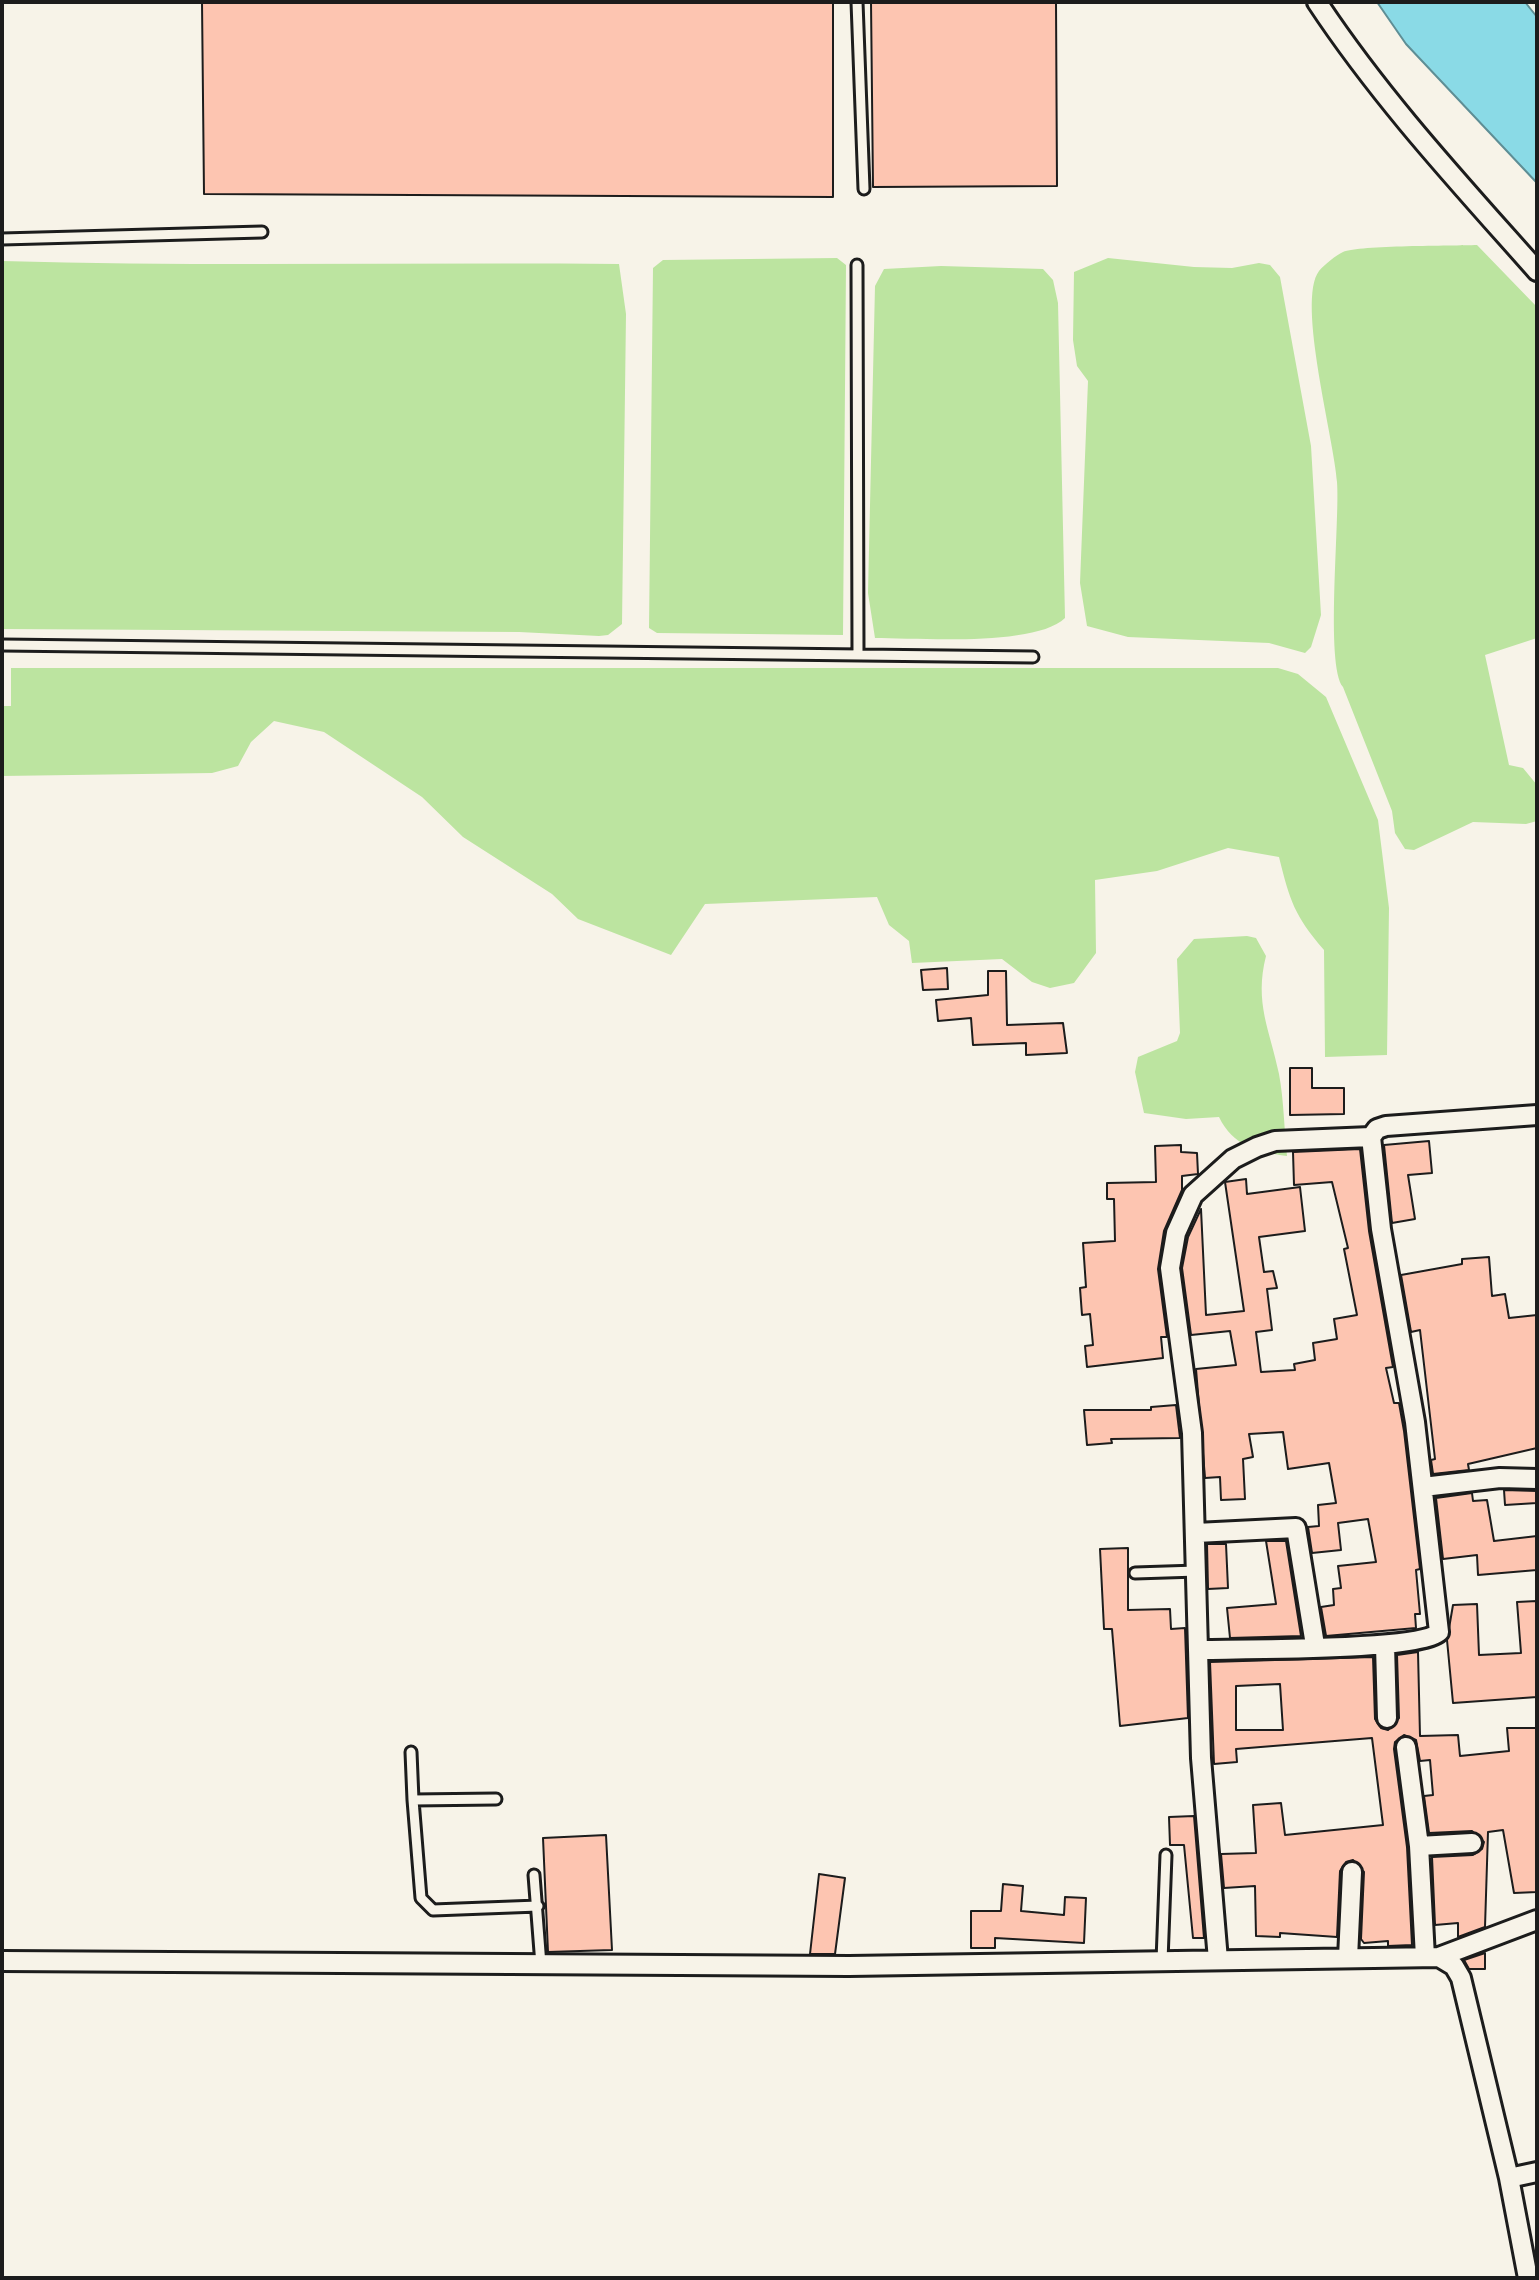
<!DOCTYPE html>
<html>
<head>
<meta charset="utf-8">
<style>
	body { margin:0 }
	#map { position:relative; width:1539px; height:2280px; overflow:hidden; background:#f7f3e8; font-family:"Indie Flower",sans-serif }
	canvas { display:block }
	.frame { position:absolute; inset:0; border:4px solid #1c1c1c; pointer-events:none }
</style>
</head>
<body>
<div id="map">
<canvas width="1539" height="2280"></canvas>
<div class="frame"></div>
</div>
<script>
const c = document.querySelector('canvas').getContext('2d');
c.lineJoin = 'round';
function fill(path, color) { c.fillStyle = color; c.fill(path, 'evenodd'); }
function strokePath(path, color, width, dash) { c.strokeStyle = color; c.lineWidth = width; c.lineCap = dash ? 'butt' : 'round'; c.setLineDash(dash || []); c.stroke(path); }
const green = new Path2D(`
	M1477,245L1537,307V638L1485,655L1509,765L1523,768L1537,785V821L1526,824L1473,822L1414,850L1405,849L1395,833L1392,811L1343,687C1325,666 1340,521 1337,482C1335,442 1296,301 1319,271C1324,265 1336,255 1343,252C1360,245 1452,246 1477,245Z
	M837,258L846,265L843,635L657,633L649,628L653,268L663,260Z
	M1108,258L1194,267L1232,268L1259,263L1270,265L1280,277L1311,446L1321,615L1311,647L1305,653L1269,643L1128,637L1087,626L1080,583L1088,381L1077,366L1073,340L1074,272Z
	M2,261C208,267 413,262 619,264L626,314L622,624L608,635L599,636L519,632L2,629Z
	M941,266L1043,269L1053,280L1058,303L1065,618C1035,647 918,638 875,638L868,593L875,286L884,269Z
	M11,668H1278L1298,674L1326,697L1378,820L1389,908L1387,1055L1325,1057L1324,950C1294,915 1290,901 1279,857L1228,848L1157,871L1095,880L1096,953L1074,983L1050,988L1032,982L1002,959L912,963L909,941L889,925L877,897L705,904L671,955L578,919L552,894L463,837L422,797L324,732L274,721L251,742L238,766L212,773L2,776V706H11Z
	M1247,936L1256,938L1266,956C1254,1003 1270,1030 1279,1074C1284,1101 1284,1129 1287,1156C1257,1152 1233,1146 1219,1117L1186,1119L1144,1113L1135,1072L1138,1057L1177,1041L1180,1033L1177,959L1194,939Z`);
const water = new Path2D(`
	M1377,2H1525L1537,17V183L1406,44Z`);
const building = new Path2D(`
	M202,2H833V197L204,194Z
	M871,2H1056L1057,186L873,187Z
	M947,968L948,989L923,990L921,970Z
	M988,971H1006L1007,1025L1063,1023L1067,1053L1026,1055V1043L973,1045L971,1018L938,1021L936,1000L988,995Z
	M1290,1068H1312V1088H1344V1114L1290,1115Z
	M1429,1141L1432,1173L1408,1175L1415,1219L1392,1223L1384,1145Z
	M1181,1145V1152L1197,1153L1198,1174L1182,1176V1190L1164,1231L1158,1269L1167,1337H1161L1163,1358L1087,1367L1085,1346L1093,1345L1090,1314L1082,1315L1080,1288L1086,1287L1083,1243L1115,1241L1114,1199H1107V1183L1156,1182L1155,1146Z
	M1360,1149L1369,1231L1393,1367L1386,1368L1394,1403H1399L1404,1431L1420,1569L1416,1570L1420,1614H1415L1416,1628L1326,1636L1321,1607L1334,1605L1333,1589L1341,1588L1338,1566L1376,1562L1368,1519L1338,1523L1341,1550L1312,1553L1308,1527L1319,1526L1318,1505L1336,1503L1329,1463L1288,1469L1283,1432L1249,1434L1253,1457L1243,1459L1245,1499L1221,1500L1220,1477L1205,1478L1196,1369L1236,1365L1230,1331L1191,1335L1182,1268L1188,1237L1201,1209L1206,1315L1244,1311L1225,1182L1246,1179L1247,1194L1300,1187L1305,1231L1259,1237L1264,1272L1273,1271L1277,1288L1267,1289L1272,1330L1256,1332L1261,1372L1295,1370L1294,1364L1315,1360L1313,1343L1337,1339L1334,1319L1357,1315L1344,1249L1348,1248L1332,1182L1294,1185L1293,1152Z
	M1489,1257L1492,1296L1505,1294L1509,1318L1537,1315V1448L1468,1464L1469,1470L1433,1474L1431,1460L1435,1459L1420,1330L1411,1332L1401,1275L1462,1264V1259Z
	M1176,1405L1180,1438L1111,1439L1112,1443L1087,1445L1084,1410H1151V1407Z
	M1504,1490L1537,1491V1503L1505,1505Z
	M1472,1493L1473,1501L1487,1500L1494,1541L1537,1536V1570L1478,1575L1477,1555L1443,1559L1436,1498Z
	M1266,1541H1286L1301,1636L1230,1638L1227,1608L1276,1604Z
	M1207,1544H1226L1228,1588L1208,1589Z
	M1128,1548V1610L1170,1609L1171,1629L1185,1628L1188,1718L1120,1726L1112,1629H1104L1100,1549Z
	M1537,1601V1697L1453,1703L1447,1640L1453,1605L1477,1604L1479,1655L1521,1653L1517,1602Z
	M1418,1652L1420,1736L1458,1735L1460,1756L1509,1751L1507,1728H1537V1892L1514,1893L1503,1830L1488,1832L1485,1927L1458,1937V1923L1435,1925L1432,1857L1473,1855L1482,1849L1484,1842L1472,1831L1429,1833L1424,1796L1433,1795L1430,1760L1420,1761L1416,1740L1404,1735L1395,1742L1394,1749L1407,1847L1412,1945L1388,1946V1941L1364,1943L1361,1939L1364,1872L1353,1860L1346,1862L1340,1871L1337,1937L1280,1933V1937L1256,1936L1255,1886L1224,1888L1221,1854L1256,1853L1253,1805L1281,1803L1285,1835L1383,1825L1372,1738L1236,1749L1237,1762L1214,1764L1210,1662L1373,1657L1375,1719L1381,1728L1388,1730L1399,1718L1397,1655ZM1280,1684L1283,1730H1236V1686Z
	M1194,1816L1204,1938H1193L1184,1845H1170L1169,1817Z
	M606,1835L612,1950L548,1952L543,1838Z
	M819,1874L845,1878L835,1954H810Z
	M1003,1884L1023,1886L1021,1911L1064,1915L1065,1897L1086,1898L1084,1943L995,1938V1948H971V1911H1001Z
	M1485,1953V1969H1469L1464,1960Z`);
const service = new Path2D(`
	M857,2L864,189
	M2,239L262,232
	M857,265L858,655
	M2,645L1033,657
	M1135,1573L1197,1571
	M411,1752L413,1800
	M496,1799L413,1800L421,1898L433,1910L538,1906
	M534,1875L541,1965
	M1162,1961L1166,1855`);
const minor = new Path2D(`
	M1317,2C1381,99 1460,184 1537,271
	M1423,1487L1500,1478L1537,1479
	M1196,1533L1296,1528L1315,1645
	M1385,1645L1387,1718
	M1198,1650C1236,1649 1420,1651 1439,1632L1415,1422L1381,1229L1371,1137
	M1406,1747L1419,1846L1425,1957
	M1419,1846L1472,1843
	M1439,1957L1537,1920
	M1348,1958L1352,1872
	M1218,1960L1201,1758L1192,1433L1170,1268L1176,1233L1193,1195L1233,1159L1257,1147L1275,1141L1371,1137L1377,1129L1386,1126L1537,1115
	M2,1961L849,1966L1439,1957L1454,1966L1461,1978L1509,2178L1528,2278
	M1509,2178L1537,2172`);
fill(green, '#bce4a0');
fill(water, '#8adae6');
strokePath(water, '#5e8e95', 2);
fill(building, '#fdc5b1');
strokePath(building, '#1c1c1c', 2);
strokePath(service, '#1c1c1c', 15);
strokePath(minor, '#1c1c1c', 24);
strokePath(service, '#f7f3e8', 9);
strokePath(minor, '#f7f3e8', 18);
</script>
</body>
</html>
